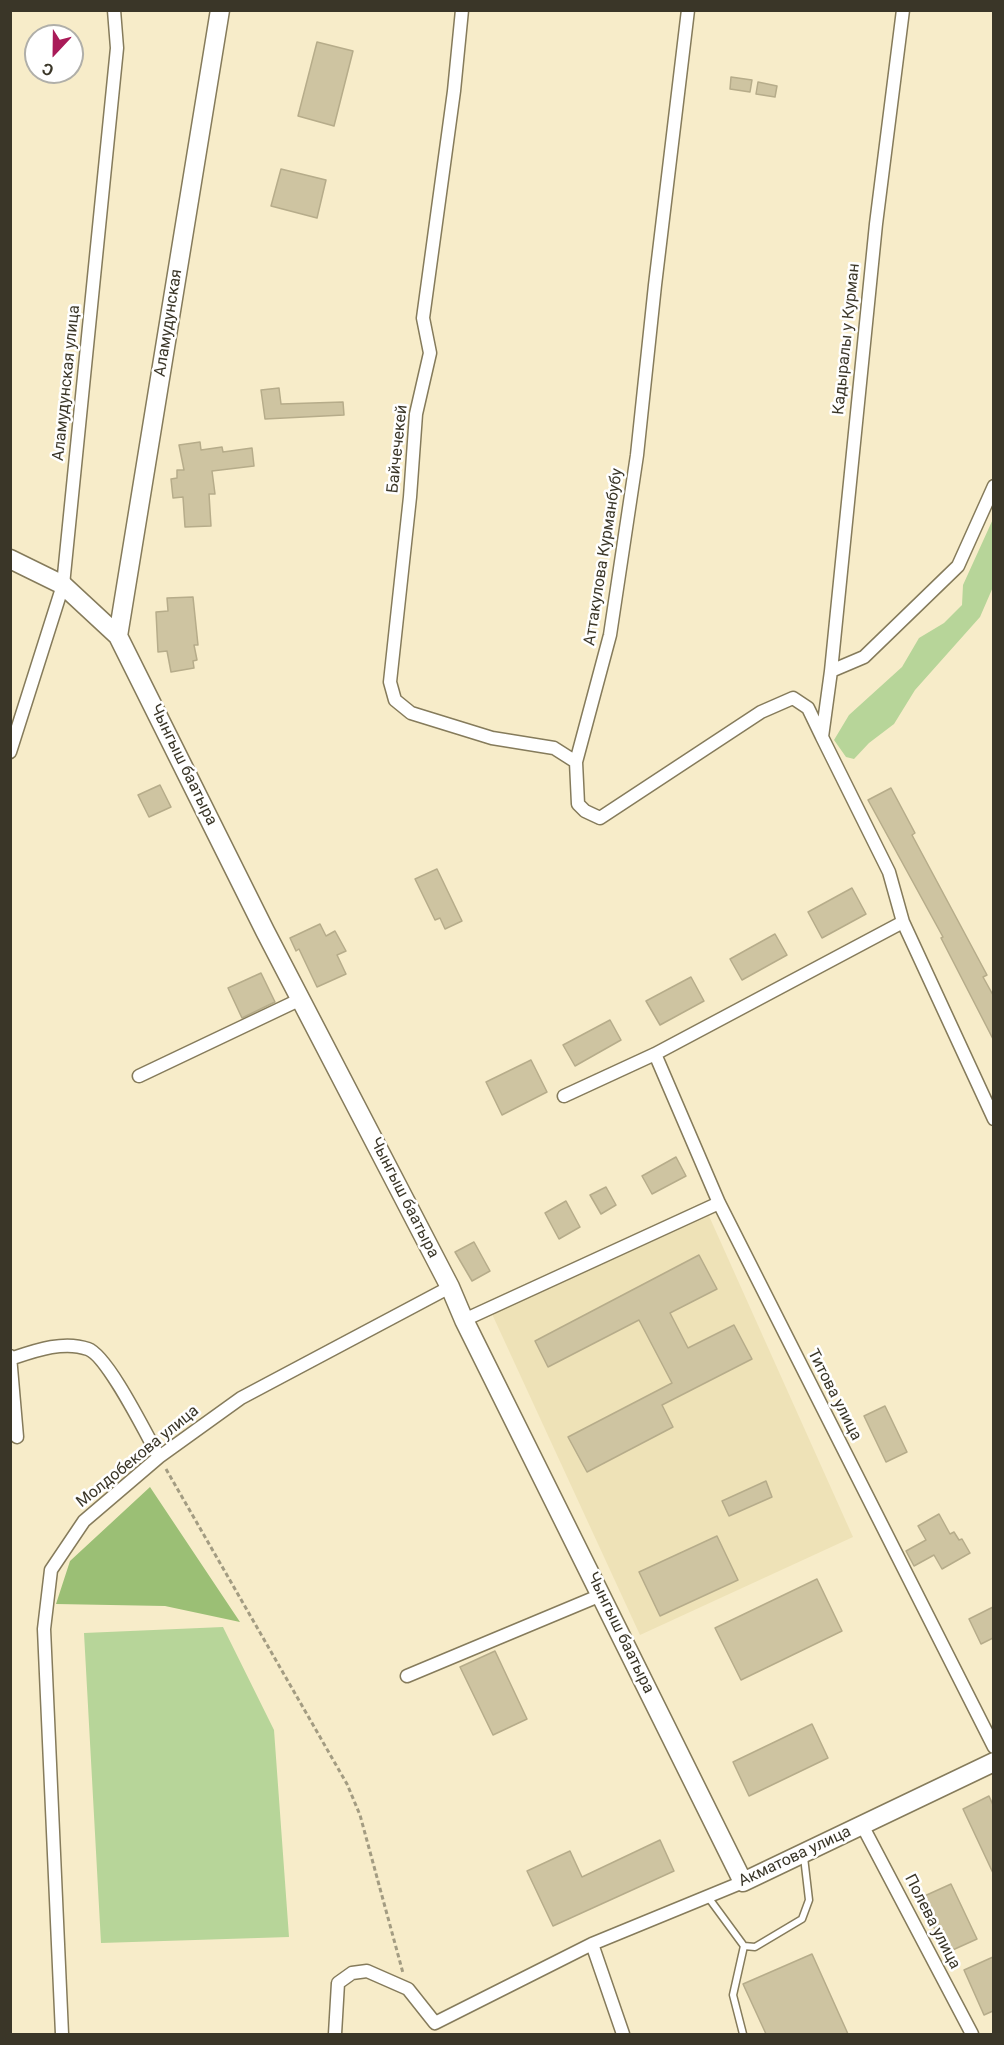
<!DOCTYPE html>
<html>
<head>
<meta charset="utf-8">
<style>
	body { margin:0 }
	#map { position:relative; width:1004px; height:2045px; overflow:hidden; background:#f7ecc9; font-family:Roboto,sans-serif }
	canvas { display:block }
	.frame { position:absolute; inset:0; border:12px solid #3a3628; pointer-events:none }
	.north { position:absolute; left:24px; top:24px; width:60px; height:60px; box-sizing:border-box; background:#fff; border:2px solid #b0afa9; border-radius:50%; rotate:202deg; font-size:16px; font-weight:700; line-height:24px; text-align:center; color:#3a3628 }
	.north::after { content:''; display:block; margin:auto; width:21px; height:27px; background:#a91a58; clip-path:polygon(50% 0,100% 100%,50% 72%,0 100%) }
</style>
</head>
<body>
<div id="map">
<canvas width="1004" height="2045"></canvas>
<div class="frame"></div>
<div class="north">С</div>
</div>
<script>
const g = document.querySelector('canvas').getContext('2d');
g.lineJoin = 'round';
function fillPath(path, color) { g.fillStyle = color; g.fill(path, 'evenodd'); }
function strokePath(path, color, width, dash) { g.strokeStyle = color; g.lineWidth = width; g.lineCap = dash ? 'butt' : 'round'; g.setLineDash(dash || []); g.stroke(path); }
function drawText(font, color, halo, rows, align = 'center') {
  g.font = font + ' Roboto,sans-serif'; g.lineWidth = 5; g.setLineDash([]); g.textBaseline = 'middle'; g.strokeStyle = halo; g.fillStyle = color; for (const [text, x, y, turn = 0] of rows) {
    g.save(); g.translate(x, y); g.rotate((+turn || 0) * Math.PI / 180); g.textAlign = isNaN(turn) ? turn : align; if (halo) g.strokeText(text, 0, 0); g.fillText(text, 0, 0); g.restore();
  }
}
fillPath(new Path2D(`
	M 709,1216 L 853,1537 L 640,1635 L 492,1314 Z`), '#eee2b7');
fillPath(new Path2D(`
	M 993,519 L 993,587 L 980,617 L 915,690 L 894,724 L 869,743 L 854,759 L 846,757 L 834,740 L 849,715 L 902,667 L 919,638 L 944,623 L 962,605 L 963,585 Z
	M 223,1627 L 274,1730 L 289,1937 L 101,1943 L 84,1633 Z`), '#b7d599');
fillPath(new Path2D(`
	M 150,1487 L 240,1622 L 165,1606 L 56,1604 L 70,1561 Z`), '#9bbf75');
const building = new Path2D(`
	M 317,42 L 353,51 L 334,126 L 298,116 Z
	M 731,77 L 752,80 L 750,92 L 730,89 Z
	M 758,82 L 777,86 L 775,97 L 756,94 Z
	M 281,169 L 326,180 L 317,218 L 271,206 Z
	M 279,388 L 281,404 L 343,402 L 344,415 L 265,419 L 261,390 Z
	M 200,442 L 201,450 L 222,447 L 223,452 L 252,448 L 254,466 L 212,471 L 215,494 L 209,494 L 211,526 L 185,527 L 183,497 L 173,498 L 171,479 L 177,478 L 177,470 L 184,470 L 179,445 Z
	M 193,597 L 198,645 L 194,645 L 197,660 L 193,661 L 194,668 L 171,672 L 167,651 L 158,652 L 156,612 L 168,611 L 167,598 Z
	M 160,785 L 171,807 L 149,817 L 138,795 Z
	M 891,788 L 915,833 L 912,835 L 987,975 L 983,977 L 993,995 L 993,1039 L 941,938 L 943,937 L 868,800 Z
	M 437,869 L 462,921 L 445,929 L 440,918 L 435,920 L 415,879 Z
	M 852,888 L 866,914 L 822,938 L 808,912 Z
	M 320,924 L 326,936 L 335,931 L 346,951 L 337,955 L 346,974 L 317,987 L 299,949 L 296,951 L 290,938 Z
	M 775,934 L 787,955 L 742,980 L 730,959 Z
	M 261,973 L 275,1002 L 242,1018 L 228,988 Z
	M 691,977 L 704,1001 L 660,1025 L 646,1001 Z
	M 610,1020 L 621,1040 L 575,1066 L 563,1045 Z
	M 531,1060 L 547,1092 L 502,1115 L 486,1082 Z
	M 676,1157 L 686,1176 L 652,1194 L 642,1176 Z
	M 606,1187 L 616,1205 L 601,1214 L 590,1195 Z
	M 566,1201 L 580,1227 L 559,1239 L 545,1213 Z
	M 474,1242 L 490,1271 L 472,1281 L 455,1252 Z
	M 699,1255 L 717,1289 L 670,1313 L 688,1348 L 734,1325 L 752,1359 L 662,1405 L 673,1427 L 587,1472 L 568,1437 L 672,1383 L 639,1320 L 548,1367 L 535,1341 Z
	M 885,1406 L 907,1452 L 886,1462 L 864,1416 Z
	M 766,1481 L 772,1497 L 729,1516 L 722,1501 Z
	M 939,1514 L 950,1534 L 954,1532 L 959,1540 L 962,1539 L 970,1553 L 942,1569 L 934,1555 L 914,1566 L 906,1551 L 926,1540 L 918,1526 Z
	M 717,1536 L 738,1580 L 660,1616 L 639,1572 Z
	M 817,1579 L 842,1631 L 741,1680 L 715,1628 Z
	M 993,1607 L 993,1638 L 981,1644 L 969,1619 Z
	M 495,1651 L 527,1719 L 493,1735 L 460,1667 Z
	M 812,1724 L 828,1758 L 749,1796 L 733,1762 Z
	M 989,1796 L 993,1805 L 993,1873 L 963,1809 Z
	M 660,1840 L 674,1871 L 553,1926 L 527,1871 L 570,1851 L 582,1877 Z
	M 951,1884 L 977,1939 L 946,1953 L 920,1898 Z
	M 812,1954 L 848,2034 L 766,2034 L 743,1984 Z
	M 993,1957 L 993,2011 L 984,2015 L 964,1970 Z`);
fillPath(building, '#cec4a1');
strokePath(building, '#b6ac8a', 1.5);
const lane = new Path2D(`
	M 708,1897 L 744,1946 L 755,1947 L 802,1919 L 809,1900 L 804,1857
	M 743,2034 L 733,1995 L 744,1946`);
const street = new Path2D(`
	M 462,10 L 454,91 L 423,318 L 430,353 L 416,414 L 410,497 L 390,682 L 395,700 L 411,713 L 492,738 L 554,748 L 576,762
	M 688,10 L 655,285 L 637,455 L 610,635 L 576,762 L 578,804 L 585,811 L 600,818 L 761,712 L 793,698 L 808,708 L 822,737
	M 994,486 L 958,566 L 864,657 L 831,671 L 822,737 L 889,872 L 903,922 L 994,1119
	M 831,671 L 876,224 L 903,10
	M 10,752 L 63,585 L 117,48 L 114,10
	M 655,1054 L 719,1203 L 994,1747
	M 139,1076 L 301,999
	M 564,1096 L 655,1054 L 903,922
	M 464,1320 L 719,1203
	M 10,1356 L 17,1437
	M 10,1359 C 34,1351 63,1340 88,1349 C 108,1356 147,1436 159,1457
	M 407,1676 L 601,1595
	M 862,1825 L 972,2034
	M 592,1944 L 623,2034
	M 62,2034 L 44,1629 L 51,1570 L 84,1521 L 159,1457 L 241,1398 L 450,1287
	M 335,2034 L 338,1983 L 352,1973 L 367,1971 L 408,1989 L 435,2023 L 592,1944 L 743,1882`);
const secondary = new Path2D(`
	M 10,559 L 63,585 L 118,636 L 265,931 L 450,1287 L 464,1320 L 743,1882 L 994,1762
	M 118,636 L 220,10`);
strokePath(lane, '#857b5b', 9);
strokePath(street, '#857b5b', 15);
strokePath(secondary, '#857b5b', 21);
strokePath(new Path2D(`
	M 166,1469 L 347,1784 L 360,1815 L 403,1973`), '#a39c82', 3, [4.5, 3]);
strokePath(lane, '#fff', 6);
strokePath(street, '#fff', 12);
strokePath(secondary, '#fff', 18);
drawText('16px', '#3a3628', '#fff', [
	["Аламудунская",169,323,-81],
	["Кадыралы у Курман",847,339,-84],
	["Аламудунская улица",67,383,-84],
	["Байчечекей",398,449,-84],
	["Аттакулова Курманбубу",604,557,-81],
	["Чынгыш баатыра",183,765,64],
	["Чынгыш баатыра",404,1198,63],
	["Титова улица",834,1395,63],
	["Молдобекова улица",138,1457,-39],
	["Чынгыш баатыра",620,1633,64],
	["Акматова улица",795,1857,-25],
	["Полева улица",932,1922,63]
]);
</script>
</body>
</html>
